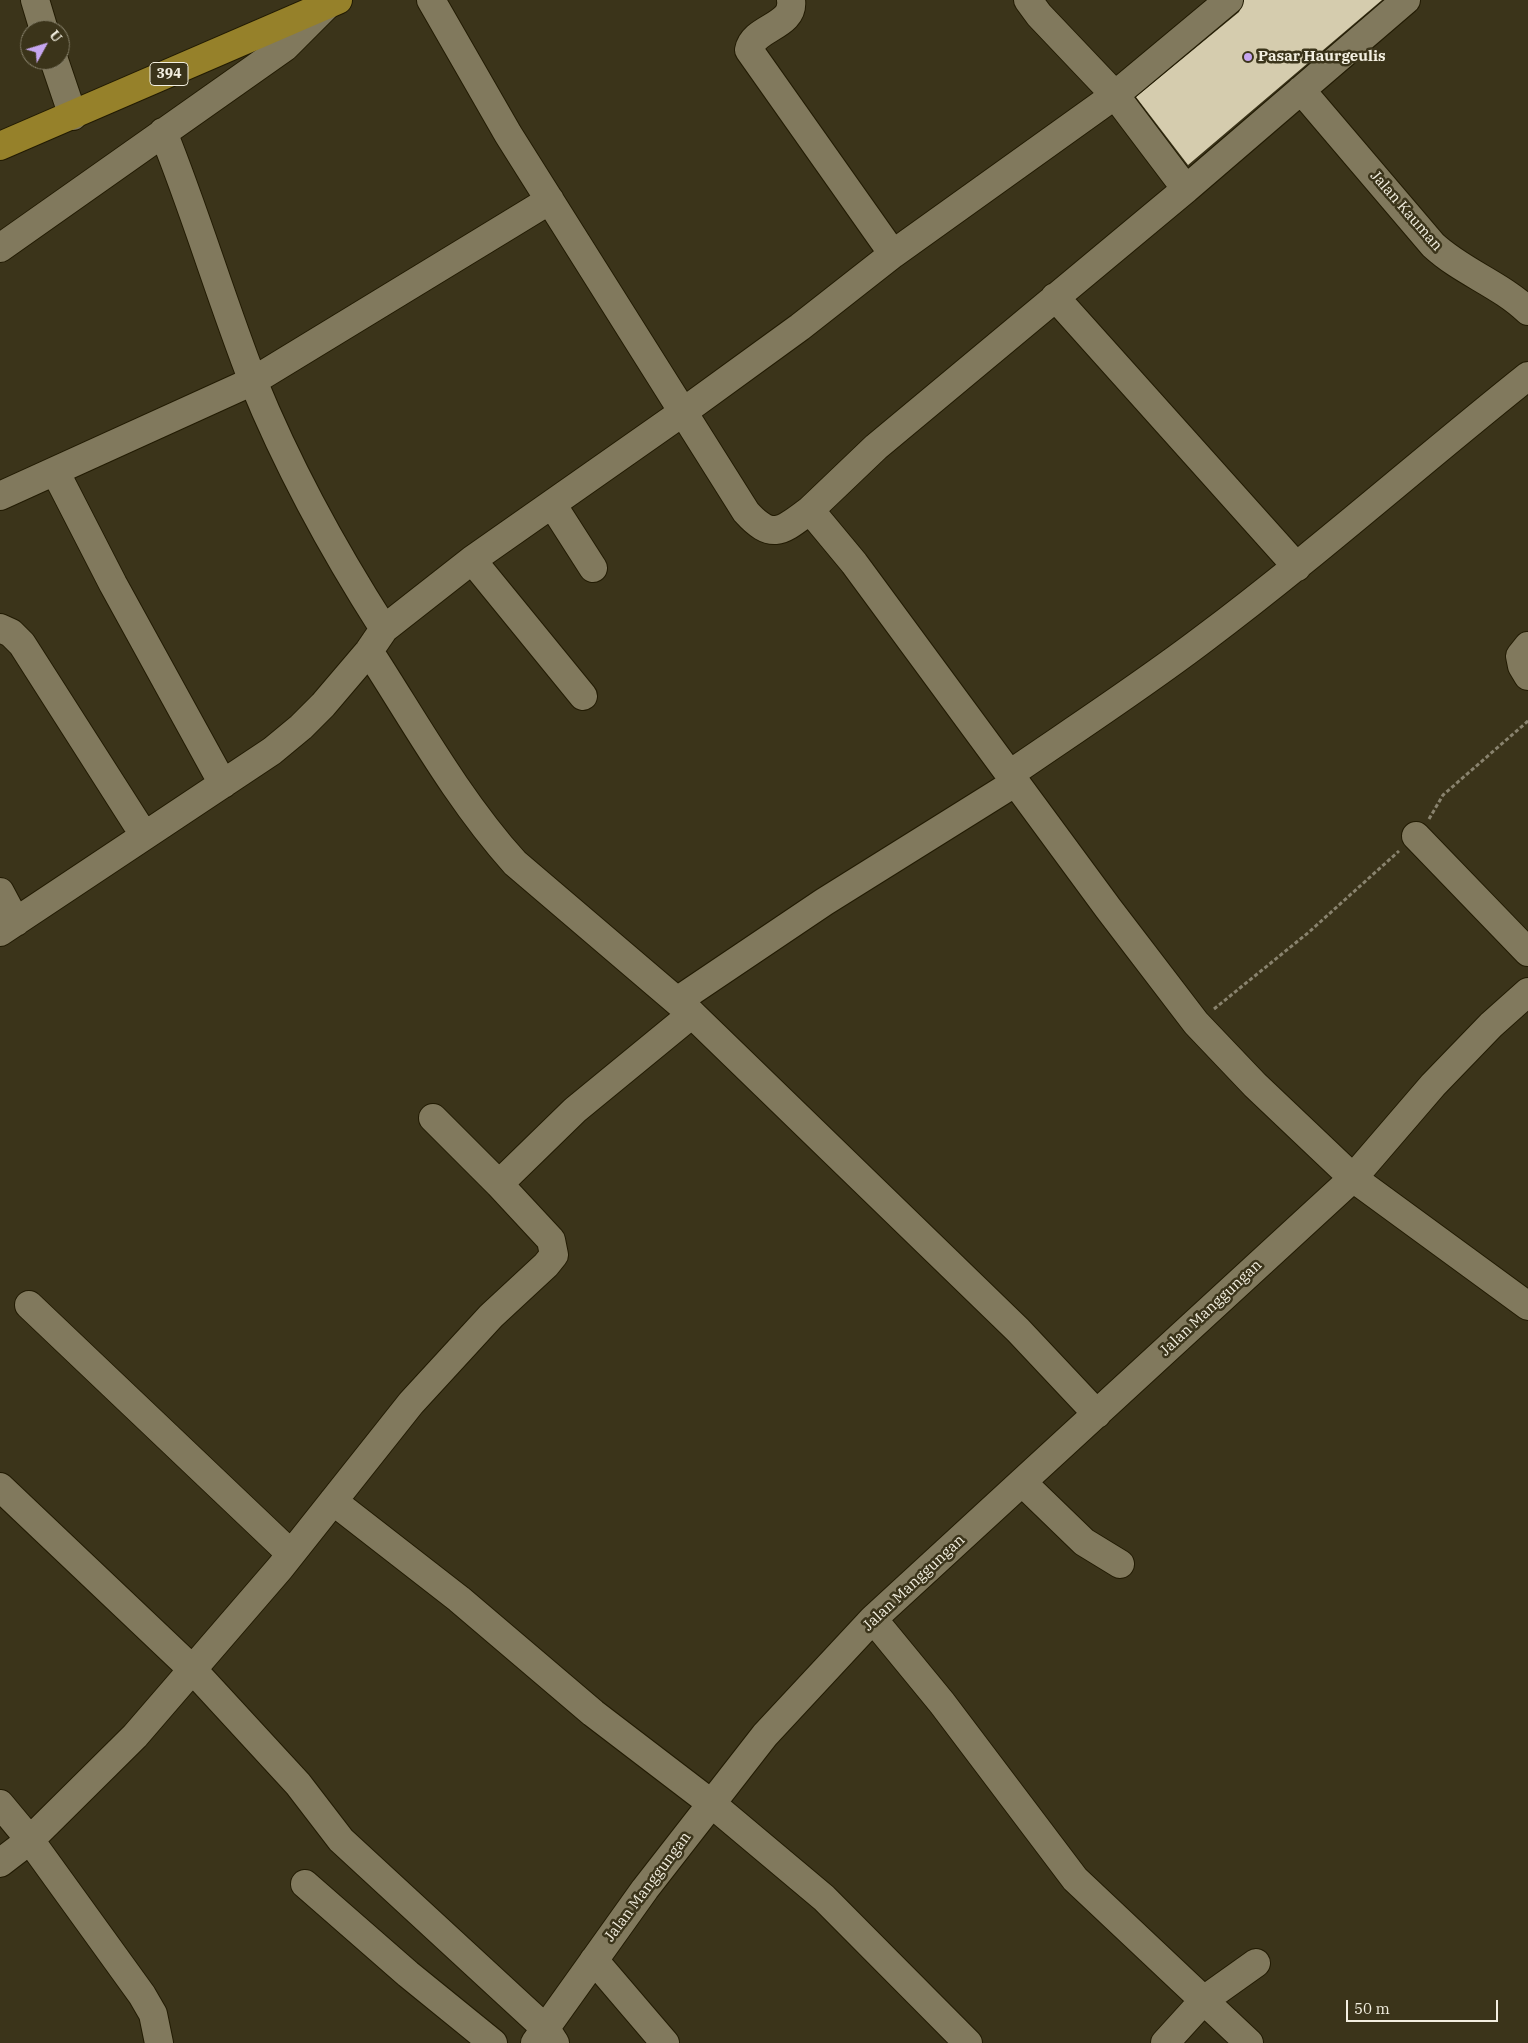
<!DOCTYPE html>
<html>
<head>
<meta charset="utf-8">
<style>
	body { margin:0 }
	#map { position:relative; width:1528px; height:2043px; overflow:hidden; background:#3b341a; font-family:"IBM Plex Serif",serif }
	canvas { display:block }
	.north { position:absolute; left:20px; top:20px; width:50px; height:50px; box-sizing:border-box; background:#3b341a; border:1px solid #857f69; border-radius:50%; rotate:51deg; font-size:14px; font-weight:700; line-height:20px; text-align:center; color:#f3efe0 }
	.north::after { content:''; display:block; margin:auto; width:18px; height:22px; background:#c6a6f0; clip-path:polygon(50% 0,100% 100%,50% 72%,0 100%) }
	.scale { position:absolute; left:1346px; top:2000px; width:152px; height:22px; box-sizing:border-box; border:2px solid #f3efe0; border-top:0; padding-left:6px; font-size:15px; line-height:18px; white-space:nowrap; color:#f3efe0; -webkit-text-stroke:4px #3b341a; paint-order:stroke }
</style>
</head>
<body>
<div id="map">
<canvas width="1528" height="2043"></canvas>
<div class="north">U</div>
<div class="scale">50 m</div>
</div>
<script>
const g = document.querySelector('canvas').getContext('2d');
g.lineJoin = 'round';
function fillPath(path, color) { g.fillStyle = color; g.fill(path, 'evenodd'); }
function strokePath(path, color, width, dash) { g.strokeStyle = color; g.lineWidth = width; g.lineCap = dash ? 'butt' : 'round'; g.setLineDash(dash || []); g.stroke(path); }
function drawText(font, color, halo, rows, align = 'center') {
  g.font = font + ' "IBM Plex Serif",serif'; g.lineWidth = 5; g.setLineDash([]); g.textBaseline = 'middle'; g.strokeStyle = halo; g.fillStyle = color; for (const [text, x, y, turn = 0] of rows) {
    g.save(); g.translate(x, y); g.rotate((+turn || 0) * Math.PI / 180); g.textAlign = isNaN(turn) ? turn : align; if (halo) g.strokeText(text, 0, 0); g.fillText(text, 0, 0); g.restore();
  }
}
fillPath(new Path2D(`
	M 1244,0 L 1382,0 L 1188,165 L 1136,97 L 1239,12 Z`), '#d5ccae');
const minor = new Path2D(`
	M 35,0 L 44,30
	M 431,0 L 508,134 L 746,512 C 773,542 783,530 810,510 L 854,563 L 1108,908 L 1196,1023 L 1255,1085 L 1353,1178 L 1528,1306
	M 791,0 C 795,27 753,27 749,50 L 893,254
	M 1229,0 L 1115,95 L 1186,189 L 1406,0
	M 54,60 L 73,116
	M 1301,90 L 1433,245 C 1462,272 1500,284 1528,311
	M 163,132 C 196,214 221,299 253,381 C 288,467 334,551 384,629
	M 0,248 L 285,47 L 326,6
	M 1055,297 L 1297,567
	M 55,471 L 113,584 L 223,784
	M 0,496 L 253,381 L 550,200
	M 552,504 L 593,568
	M 810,510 L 876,447 L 1186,189
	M 472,560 L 583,696
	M 0,628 L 11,633 L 22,644 L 144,835
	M 1528,646 L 1520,656 L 1522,666 L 1528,676
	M 369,651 C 415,722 458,800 515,863 L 692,1014 L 1018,1330 L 1097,1414
	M 1010,774 C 1074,730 1140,687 1202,640 C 1314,556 1419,463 1528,376
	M 1416,836 L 1528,952
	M 0,892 L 16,922
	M 0,932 L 272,751 L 301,727 L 323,705 L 369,651 L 384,629 L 472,560 L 683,412 L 800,327 L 893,254 L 1115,95 L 1039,15 L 1028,0
	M 677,1001 L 824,902 L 1016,782
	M 433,1118 L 499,1184
	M 29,1305 L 291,1554
	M 1023,1483 L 1084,1542 L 1120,1564
	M 0,1487 L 193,1670 L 298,1784 L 341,1840 L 546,2029 L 555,2043
	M 333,1501 L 459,1599 L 593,1713 L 712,1804 L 824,1898 L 968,2043
	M 873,1619 L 942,1703 L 1075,1879 L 1249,2043
	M 0,1804 L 30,1840 L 142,1995 L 153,2014 L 159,2043
	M 0,1863 L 30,1840 L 135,1736 L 280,1568 L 411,1403 L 491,1316 L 546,1265 L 554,1255 L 551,1240 L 499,1184 L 575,1110 L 692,1014
	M 305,1884 L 408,1974 L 493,2043
	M 594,1960 L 665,2043
	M 535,2043 L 645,1889 L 765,1735 L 873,1619 L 1353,1178 L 1433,1085 L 1491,1025 L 1528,992
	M 1165,2043 L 1204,2000 L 1256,1963`);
const major = new Path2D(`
	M 0,146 L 338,0`);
strokePath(minor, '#221b03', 30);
strokePath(major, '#221b03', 30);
strokePath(new Path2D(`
	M 1429,819 L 1443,795 L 1528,721
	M 1214,1009 L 1309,932 L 1399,851`), '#89836e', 3, [4, 2.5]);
strokePath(minor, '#81795d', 28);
strokePath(major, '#96812a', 28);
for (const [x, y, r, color] of [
	[1248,57,5,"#c6a6f0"]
]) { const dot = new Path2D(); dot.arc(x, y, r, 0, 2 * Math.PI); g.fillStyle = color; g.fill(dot); strokePath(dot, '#3b341a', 2); }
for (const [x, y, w] of [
	[169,74,38]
]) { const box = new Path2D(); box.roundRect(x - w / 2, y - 11.5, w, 23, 4); g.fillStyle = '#3b341a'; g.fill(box); strokePath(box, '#f3efe0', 1); }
drawText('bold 14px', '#f3efe0', null, [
	["394",169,74]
]);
drawText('bold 15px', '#f3efe0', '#3b341a', [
	["Pasar Haurgeulis",1258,57]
], 'left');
drawText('15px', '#f3efe0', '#3b341a', [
	["Jalan Kauman",1406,211,49],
	["Jalan Manggungan",1211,1308,-43],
	["Jalan Manggungan",914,1583,-43],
	["Jalan Manggungan",648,1887,-53]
]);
</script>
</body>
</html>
